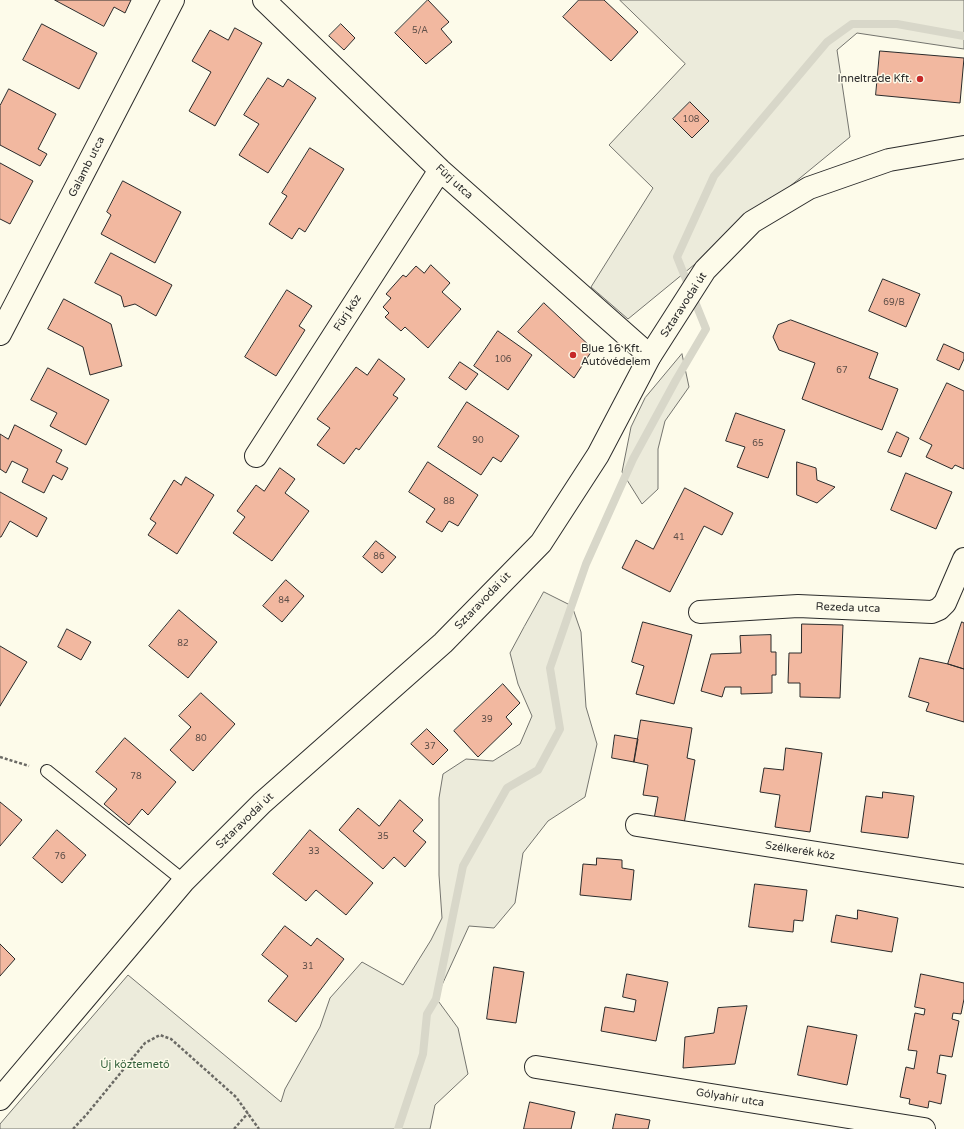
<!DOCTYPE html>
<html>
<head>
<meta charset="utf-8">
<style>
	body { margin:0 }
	canvas { display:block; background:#fdfbea }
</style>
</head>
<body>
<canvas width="964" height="1129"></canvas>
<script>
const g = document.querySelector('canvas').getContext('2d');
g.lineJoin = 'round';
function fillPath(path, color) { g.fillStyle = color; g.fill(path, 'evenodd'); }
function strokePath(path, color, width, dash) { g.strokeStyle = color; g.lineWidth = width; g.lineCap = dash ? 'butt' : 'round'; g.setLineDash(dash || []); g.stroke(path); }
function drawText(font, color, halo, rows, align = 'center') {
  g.font = font + ' "Varela Round",sans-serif'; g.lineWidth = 3; g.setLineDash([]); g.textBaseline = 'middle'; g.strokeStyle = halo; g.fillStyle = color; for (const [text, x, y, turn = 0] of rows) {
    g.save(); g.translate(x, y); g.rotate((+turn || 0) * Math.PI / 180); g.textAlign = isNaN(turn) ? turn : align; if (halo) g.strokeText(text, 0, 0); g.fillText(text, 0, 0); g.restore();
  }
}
const green = new Path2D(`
	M 620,0 L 964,0 L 964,49 L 857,33 L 837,50 L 850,137 L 628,319 L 591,287 L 653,188 L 609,145 L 685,64 Z
	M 682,354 L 689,387 L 665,421 L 658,449 L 658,489 L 642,504 L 622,472 L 631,427 L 645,398 Z
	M 544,592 L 572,606 L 581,632 L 586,707 L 597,744 L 585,797 L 548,821 L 523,853 L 515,903 L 494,928 L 469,926 L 436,998 L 458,1028 L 468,1074 L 435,1105 L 430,1129 L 0,1129 L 0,1124 L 128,975 L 281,1102 L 285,1089 L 320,1027 L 330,998 L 362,962 L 403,985 L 431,940 L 442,918 L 439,875 L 439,798 L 443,774 L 466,759 L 493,761 L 520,744 L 532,716 L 518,684 L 510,653 L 524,627 Z`);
fillPath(green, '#ecebdb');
strokePath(green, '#74746e', 1);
strokePath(new Path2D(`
	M 398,1129 L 423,1054 L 427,1014 L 436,999 L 463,866 L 507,788 L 538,770 L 560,729 L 550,668 L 586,564 L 633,459 L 676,380 L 706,329 L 677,257 L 714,176 L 827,42 L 852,24 L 897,24 L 964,36`), '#d8d7c9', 8);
const building = new Path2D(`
	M 55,0 L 131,0 L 125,13 L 114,7 L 104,26 Z
	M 428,0 L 449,22 L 441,29 L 452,42 L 426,64 L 395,33 Z
	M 579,0 L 604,0 L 638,32 L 611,61 L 563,17 Z
	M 42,24 L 97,53 L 79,89 L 23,60 Z
	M 341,24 L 355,38 L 344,50 L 329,36 Z
	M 235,28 L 262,43 L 215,126 L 189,111 L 211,72 L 192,61 L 210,30 L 228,40 Z
	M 880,51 L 964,58 L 960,103 L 876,95 Z
	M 268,78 L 283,87 L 288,79 L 316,98 L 268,173 L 239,155 L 259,124 L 244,115 Z
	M 9,89 L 56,114 L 38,149 L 47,154 L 40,166 L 0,145 L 0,106 Z
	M 690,102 L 709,121 L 692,138 L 673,119 Z
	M 310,148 L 344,169 L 305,232 L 299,228 L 292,239 L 269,224 L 287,196 L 282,193 Z
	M 0,163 L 33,181 L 10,224 L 0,219 Z
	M 123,181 L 181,212 L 155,263 L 101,234 L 111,215 L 107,212 Z
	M 111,253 L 172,285 L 156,316 L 135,304 L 124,307 L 121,296 L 95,283 Z
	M 431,265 L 450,283 L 442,292 L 461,309 L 428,348 L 405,327 L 401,331 L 385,317 L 389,313 L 383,307 L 391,298 L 386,294 L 403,275 L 406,277 L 416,266 L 424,273 Z
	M 883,279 L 920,294 L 906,327 L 869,311 Z
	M 287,290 L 312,306 L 299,326 L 305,330 L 276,376 L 245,357 Z
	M 64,299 L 111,324 L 122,366 L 90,375 L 83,347 L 48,329 Z
	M 544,303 L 593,349 L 574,378 L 518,332 Z
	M 791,320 L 878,353 L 869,378 L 898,389 L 882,430 L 802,399 L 815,363 L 779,350 L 773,337 L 778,325 Z
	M 498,331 L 532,355 L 508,390 L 474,366 Z
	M 944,344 L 964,353 L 964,359 L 959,370 L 937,360 Z
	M 379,359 L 405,379 L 393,395 L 398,398 L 359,450 L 356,448 L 344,464 L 317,445 L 330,428 L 317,419 L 356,367 L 367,375 Z
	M 460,362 L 478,374 L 466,390 L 449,378 Z
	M 48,368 L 109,400 L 86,445 L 50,426 L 57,413 L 31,400 Z
	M 947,383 L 964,391 L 964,469 L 955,465 L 952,469 L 926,457 L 932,445 L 920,439 Z
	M 467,402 L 519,436 L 501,462 L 493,457 L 481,475 L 438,447 Z
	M 736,413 L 785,430 L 768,478 L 737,467 L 745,447 L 726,441 Z
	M 15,425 L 62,450 L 56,462 L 68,468 L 62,480 L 53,475 L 44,493 L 22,482 L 28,469 L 12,461 L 6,473 L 0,469 L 0,434 L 8,439 Z
	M 897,432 L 909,438 L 901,457 L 888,452 Z
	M 428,462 L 478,495 L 458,526 L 449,521 L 442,532 L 426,522 L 435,509 L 409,492 Z
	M 797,462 L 816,468 L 817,480 L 835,487 L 817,503 L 797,495 Z
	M 280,468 L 295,479 L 285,493 L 309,511 L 272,561 L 233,533 L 245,517 L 237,511 L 256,485 L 264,491 Z
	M 906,473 L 952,492 L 936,529 L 891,510 Z
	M 186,477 L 214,495 L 177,554 L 148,535 L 156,523 L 150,519 L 174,480 L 181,485 Z
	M 685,488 L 733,513 L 722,535 L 704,526 L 670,592 L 622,568 L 636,540 L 653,549 Z
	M 0,492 L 47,518 L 37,537 L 10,521 L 1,537 L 0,537 Z
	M 376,541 L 396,557 L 382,573 L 363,557 Z
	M 286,580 L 304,596 L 282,622 L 263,606 Z
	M 179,610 L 217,642 L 188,678 L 149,646 Z
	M 643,622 L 692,635 L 674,704 L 636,694 L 644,666 L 632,662 Z
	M 962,622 L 964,623 L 964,669 L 948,664 Z
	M 802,624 L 843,625 L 840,698 L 800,697 L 800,683 L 788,683 L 789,653 L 801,653 Z
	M 67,629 L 91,642 L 81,660 L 58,647 Z
	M 771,635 L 771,652 L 776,652 L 776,675 L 772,675 L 772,693 L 741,694 L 741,687 L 725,687 L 722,697 L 701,691 L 711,654 L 741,653 L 740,636 Z
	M 0,646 L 27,662 L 0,706 Z
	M 920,658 L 948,664 L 964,669 L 964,722 L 926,711 L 929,703 L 909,697 Z
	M 503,684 L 520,703 L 506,717 L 512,724 L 478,757 L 454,731 Z
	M 201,693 L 235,724 L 193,771 L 170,750 L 191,727 L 179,716 Z
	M 641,720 L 692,728 L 687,758 L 695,760 L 684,824 L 654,819 L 658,797 L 643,795 L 648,765 L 634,762 Z
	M 427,729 L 448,750 L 433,765 L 411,744 Z
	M 615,735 L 638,739 L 634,762 L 612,758 Z
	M 125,738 L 176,782 L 148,815 L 142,809 L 129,825 L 104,804 L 117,789 L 96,772 Z
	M 786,748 L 822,753 L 810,832 L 775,827 L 780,795 L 760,792 L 764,768 L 783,770 Z
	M 883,792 L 914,796 L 908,838 L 861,832 L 866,796 L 882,798 Z
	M 400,800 L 423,820 L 413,831 L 426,842 L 405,867 L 394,857 L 383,869 L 339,830 L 358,808 L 379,826 Z
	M 0,802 L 22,820 L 0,846 Z
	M 57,830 L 86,855 L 62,883 L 33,858 Z
	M 310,830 L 373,883 L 346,915 L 316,890 L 306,901 L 273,874 Z
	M 597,858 L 622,860 L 622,868 L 634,870 L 631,900 L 580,895 L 583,864 L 596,865 Z
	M 755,884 L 807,890 L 803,921 L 794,920 L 793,932 L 749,927 Z
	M 858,910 L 898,918 L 892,952 L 831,942 L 836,915 L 857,919 Z
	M 285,926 L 311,946 L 317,938 L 344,959 L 296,1022 L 268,1001 L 288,976 L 262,955 Z
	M 0,944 L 15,959 L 0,976 Z
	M 494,967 L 524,972 L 516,1023 L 487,1019 Z
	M 627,974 L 668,982 L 656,1041 L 601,1031 L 605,1007 L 634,1012 L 636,1000 L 623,997 Z
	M 921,974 L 964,983 L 964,999 L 961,1014 L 953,1013 L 952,1019 L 959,1021 L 952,1057 L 940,1055 L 937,1073 L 946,1075 L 941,1104 L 929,1101 L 928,1108 L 909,1104 L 910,1099 L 900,1097 L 906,1067 L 914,1069 L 917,1051 L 908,1050 L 915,1013 L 924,1015 L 925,1009 L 915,1007 Z
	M 747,1006 L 735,1064 L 683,1068 L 685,1037 L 714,1033 L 718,1008 Z
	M 808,1026 L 857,1035 L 847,1085 L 798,1075 Z
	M 530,1102 L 575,1112 L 571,1129 L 524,1129 Z
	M 616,1114 L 650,1120 L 648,1129 L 613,1129 Z`);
fillPath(building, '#f2b8a0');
strokePath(building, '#2b2b2b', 1);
const lane = new Path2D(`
	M 47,771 L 184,881`);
const street = new Path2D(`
	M 264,0 L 440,170 L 650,356
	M 0,334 L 173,0
	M 256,456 L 440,170
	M 700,612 L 798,606 L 932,612 L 939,609 L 945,603 L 964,559
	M 637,825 L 964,876
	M 536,1067 L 924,1129`);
const secondary = new Path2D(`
	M 0,1099 L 184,881 L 262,803 L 443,643 L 541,543 L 598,455 L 650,356 L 705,270 L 752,222 L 809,188 L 889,160 L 964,147`);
strokePath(lane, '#2b2b2b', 14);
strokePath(street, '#2b2b2b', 24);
strokePath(secondary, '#2b2b2b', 24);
strokePath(new Path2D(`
	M 0,757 L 29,766
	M 73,1129 L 87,1114 L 145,1043 L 160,1035 L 171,1039 L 236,1097 L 259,1129
	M 234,1129 L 248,1113`), '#6a6964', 2.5, [3, 2]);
strokePath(lane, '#fdfbea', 12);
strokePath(street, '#fdfbea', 22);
strokePath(secondary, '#fdfbea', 22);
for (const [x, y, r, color] of [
	[920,79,4,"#c62828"],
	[573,355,4,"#c62828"]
]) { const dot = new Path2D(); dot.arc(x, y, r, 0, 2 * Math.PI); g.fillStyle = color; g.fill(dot); strokePath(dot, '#fdfbea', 1.5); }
drawText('9px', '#5d4e48', null, [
	["5/A",420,31],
	["108",691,120],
	["69/B",894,303],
	["106",503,360],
	["67",842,371],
	["90",478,441],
	["65",758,444],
	["88",449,502],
	["41",679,538],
	["86",379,557],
	["84",284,601],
	["82",183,644],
	["39",487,720],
	["80",201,739],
	["37",430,747],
	["78",136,777],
	["35",383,837],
	["33",314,852],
	["76",60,857],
	["31",308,967]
]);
drawText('11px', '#2b2b2b', '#fdfbea', [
	["Inneltrade Kft.",912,79],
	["Blue 16 Kft.",581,349,"left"],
	["Autóvédelem",581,362,"left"]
], 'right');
drawText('11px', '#2b2b2b', '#fdfbea', [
	["Galamb utca",87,167,-63],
	["Fürj utca",454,182,42],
	["Sztaravodai út",684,305,-57],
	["Fürj köz",348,313,-57],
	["Sztaravodai út",483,601,-46],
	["Rezeda utca",848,608,2],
	["Sztaravodai út",245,821,-44],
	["Szélkerék köz",800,851,9],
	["Gólyahír utca",730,1098,9]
]);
drawText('11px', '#34623c', '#fdfbea', [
	["Új köztemető",135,1065]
]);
</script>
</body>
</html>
